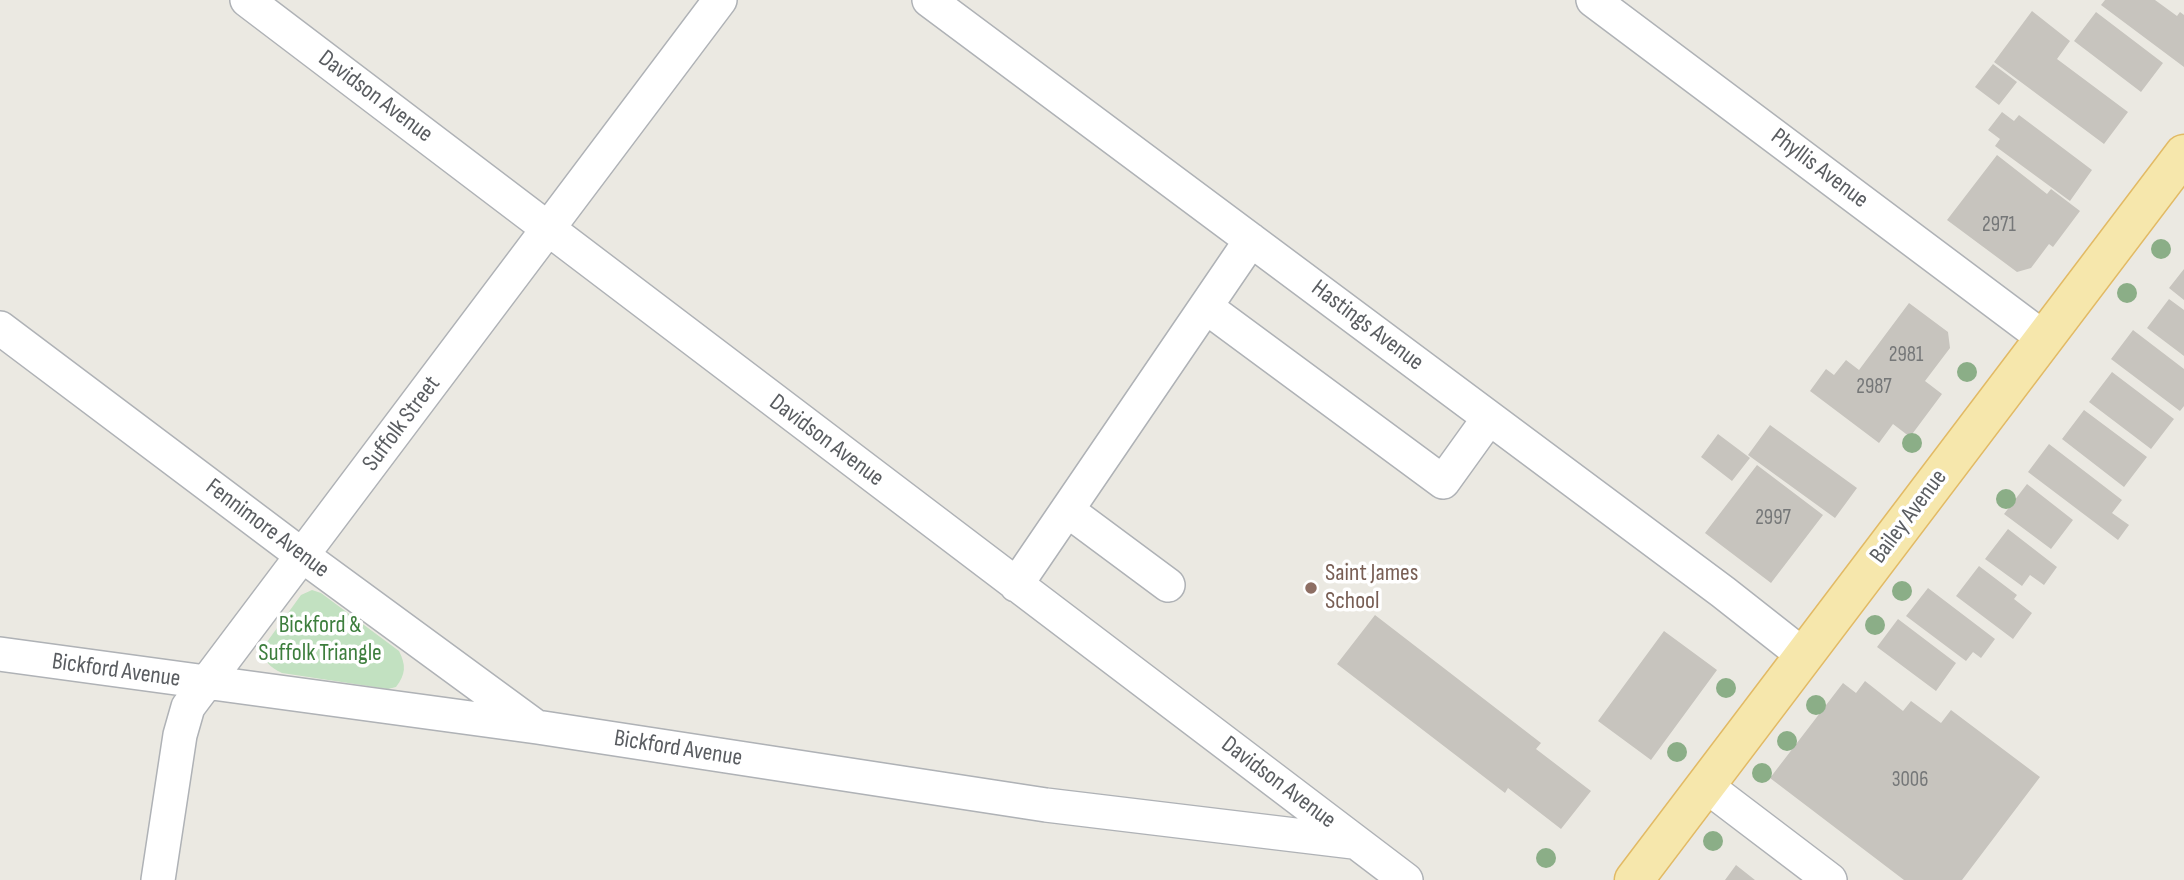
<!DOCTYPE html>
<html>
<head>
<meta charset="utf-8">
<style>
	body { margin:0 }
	canvas { display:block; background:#ebe9e2 }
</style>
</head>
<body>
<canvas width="2184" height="880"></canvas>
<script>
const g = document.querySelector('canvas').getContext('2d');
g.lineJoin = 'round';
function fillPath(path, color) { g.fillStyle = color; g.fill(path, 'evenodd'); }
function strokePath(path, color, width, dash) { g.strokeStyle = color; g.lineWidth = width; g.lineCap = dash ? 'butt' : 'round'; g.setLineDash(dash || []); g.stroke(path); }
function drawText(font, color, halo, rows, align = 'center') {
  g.font = font + ' "Sofia Sans Condensed",sans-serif'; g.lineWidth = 7; g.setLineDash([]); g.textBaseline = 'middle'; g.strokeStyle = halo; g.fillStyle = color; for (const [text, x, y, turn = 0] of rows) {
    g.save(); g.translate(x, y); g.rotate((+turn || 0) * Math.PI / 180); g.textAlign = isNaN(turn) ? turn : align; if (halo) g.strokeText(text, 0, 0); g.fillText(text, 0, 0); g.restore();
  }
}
fillPath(new Path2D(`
	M 312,590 L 321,593 L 399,651 C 406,665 406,674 396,687 L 388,689 L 282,673 C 269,667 263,661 264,646 L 301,595 Z`), '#c2e1c1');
fillPath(new Path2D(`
	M 2105,0 L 2155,0 L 2177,16 L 2180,12 L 2184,15 L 2184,67 L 2101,5 Z
	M 2032,11 L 2070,41 L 2057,59 L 2128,112 L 2104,144 L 1994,62 Z
	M 2096,12 L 2163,63 L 2141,92 L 2074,41 Z
	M 1993,64 L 2017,82 L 1999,105 L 1975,87 Z
	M 2002,112 L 2014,121 L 2019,115 L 2092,170 L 2070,201 L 1995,146 L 2000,139 L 1988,130 Z
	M 1997,155 L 2047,194 L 2051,189 L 2080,211 L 2053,247 L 2049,244 L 2031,268 L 2017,272 L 1947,220 Z
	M 2184,269 L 2184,300 L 2169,288 Z
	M 2169,299 L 2184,310 L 2184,356 L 2147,328 Z
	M 1909,303 L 1948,332 L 1950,348 L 1925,381 L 1942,394 L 1910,437 L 1893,424 L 1879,443 L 1810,391 L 1826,369 L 1834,375 L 1846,360 L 1859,370 Z
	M 2133,330 L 2184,369 L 2184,406 L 2180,411 L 2111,359 Z
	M 2112,372 L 2174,419 L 2151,449 L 2089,402 Z
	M 2084,410 L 2147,457 L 2124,487 L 2062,439 Z
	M 1770,425 L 1857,488 L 1835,518 L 1748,455 Z
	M 1718,434 L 1750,458 L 1732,481 L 1701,457 Z
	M 2049,444 L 2122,500 L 2112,513 L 2129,525 L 2118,540 L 2028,472 Z
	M 1757,465 L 1823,515 L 1771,583 L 1705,533 Z
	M 2027,484 L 2073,520 L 2051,549 L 2004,514 Z
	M 2008,529 L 2057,567 L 2044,585 L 2030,575 L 2022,586 L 1985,559 Z
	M 1979,566 L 2017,595 L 2014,599 L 2032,613 L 2013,639 L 1956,596 Z
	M 1928,588 L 1995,639 L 1981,658 L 1973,652 L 1966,661 L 1906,616 Z
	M 1375,615 L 1541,743 L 1536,749 L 1591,791 L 1561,829 L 1508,788 L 1505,793 L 1337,664 Z
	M 1898,619 L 1956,663 L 1936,691 L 1877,647 Z
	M 1664,631 L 1717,670 L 1651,760 L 1598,721 Z
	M 1865,681 L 1903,711 L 1911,701 L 1941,723 L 1951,710 L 2040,777 L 1962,880 L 1904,880 L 1770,778 L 1843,683 L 1856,693 Z
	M 1736,865 L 1755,880 L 1725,880 Z`), '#c7c4be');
const minor = new Path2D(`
	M 247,0 L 1406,880
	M 929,0 L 1723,592 L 1803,655
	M 1593,0 L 2045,339
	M 1206,307 L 1443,482 L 1489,418
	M 0,328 L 303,556 L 535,726
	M 1067,510 L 1168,585
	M 1016,585 L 1251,240
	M 0,654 L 537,727 L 1046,805 L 1353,842
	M 1705,785 L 1830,880
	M 158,880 L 180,735 L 188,707 L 720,0`);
const major = new Path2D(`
	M 1634,880 L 2184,154`);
strokePath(minor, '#afb2b6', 36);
strokePath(major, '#e2ba65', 41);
strokePath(minor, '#fff', 33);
strokePath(major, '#f6e7ac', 38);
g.fillStyle = '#8bae87';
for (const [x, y] of [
	[2161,249],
	[2127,293],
	[1967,372],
	[1912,443],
	[2006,499],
	[1902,591],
	[1875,625],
	[1726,688],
	[1816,705],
	[1787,741],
	[1677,752],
	[1762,773],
	[1713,841],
	[1546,858]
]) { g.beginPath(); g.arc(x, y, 10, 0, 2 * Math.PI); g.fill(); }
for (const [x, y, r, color] of [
	[1311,588,7,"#8d6e63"]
]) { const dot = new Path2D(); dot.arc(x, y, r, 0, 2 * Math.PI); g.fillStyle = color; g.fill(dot); strokePath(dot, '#fff', 2.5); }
drawText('21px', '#757778', null, [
	["2971",1999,226],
	["2981",1906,356],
	["2987",1874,388],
	["2997",1773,519],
	["3006",1910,781]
]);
drawText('24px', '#5a5d61', '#fff', [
	["Davidson Avenue",375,97,37],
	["Phyllis Avenue",1819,169,37],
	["Hastings Avenue",1367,326,37],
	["Suffolk Street",402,424,-53],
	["Davidson Avenue",826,441,37],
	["Bailey Avenue",1909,517,-53],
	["Fennimore Avenue",267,529,37],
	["Bickford Avenue",116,671,8],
	["Bickford Avenue",678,749,9],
	["Davidson Avenue",1278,783,37]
]);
drawText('24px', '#785e54', '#fff', [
	["Saint James",1325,574],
	["School",1325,602]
], 'left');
drawText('24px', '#3d7e3d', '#fff', [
	["Bickford &",320,626],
	["Suffolk Triangle",320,654]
]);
</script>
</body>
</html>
